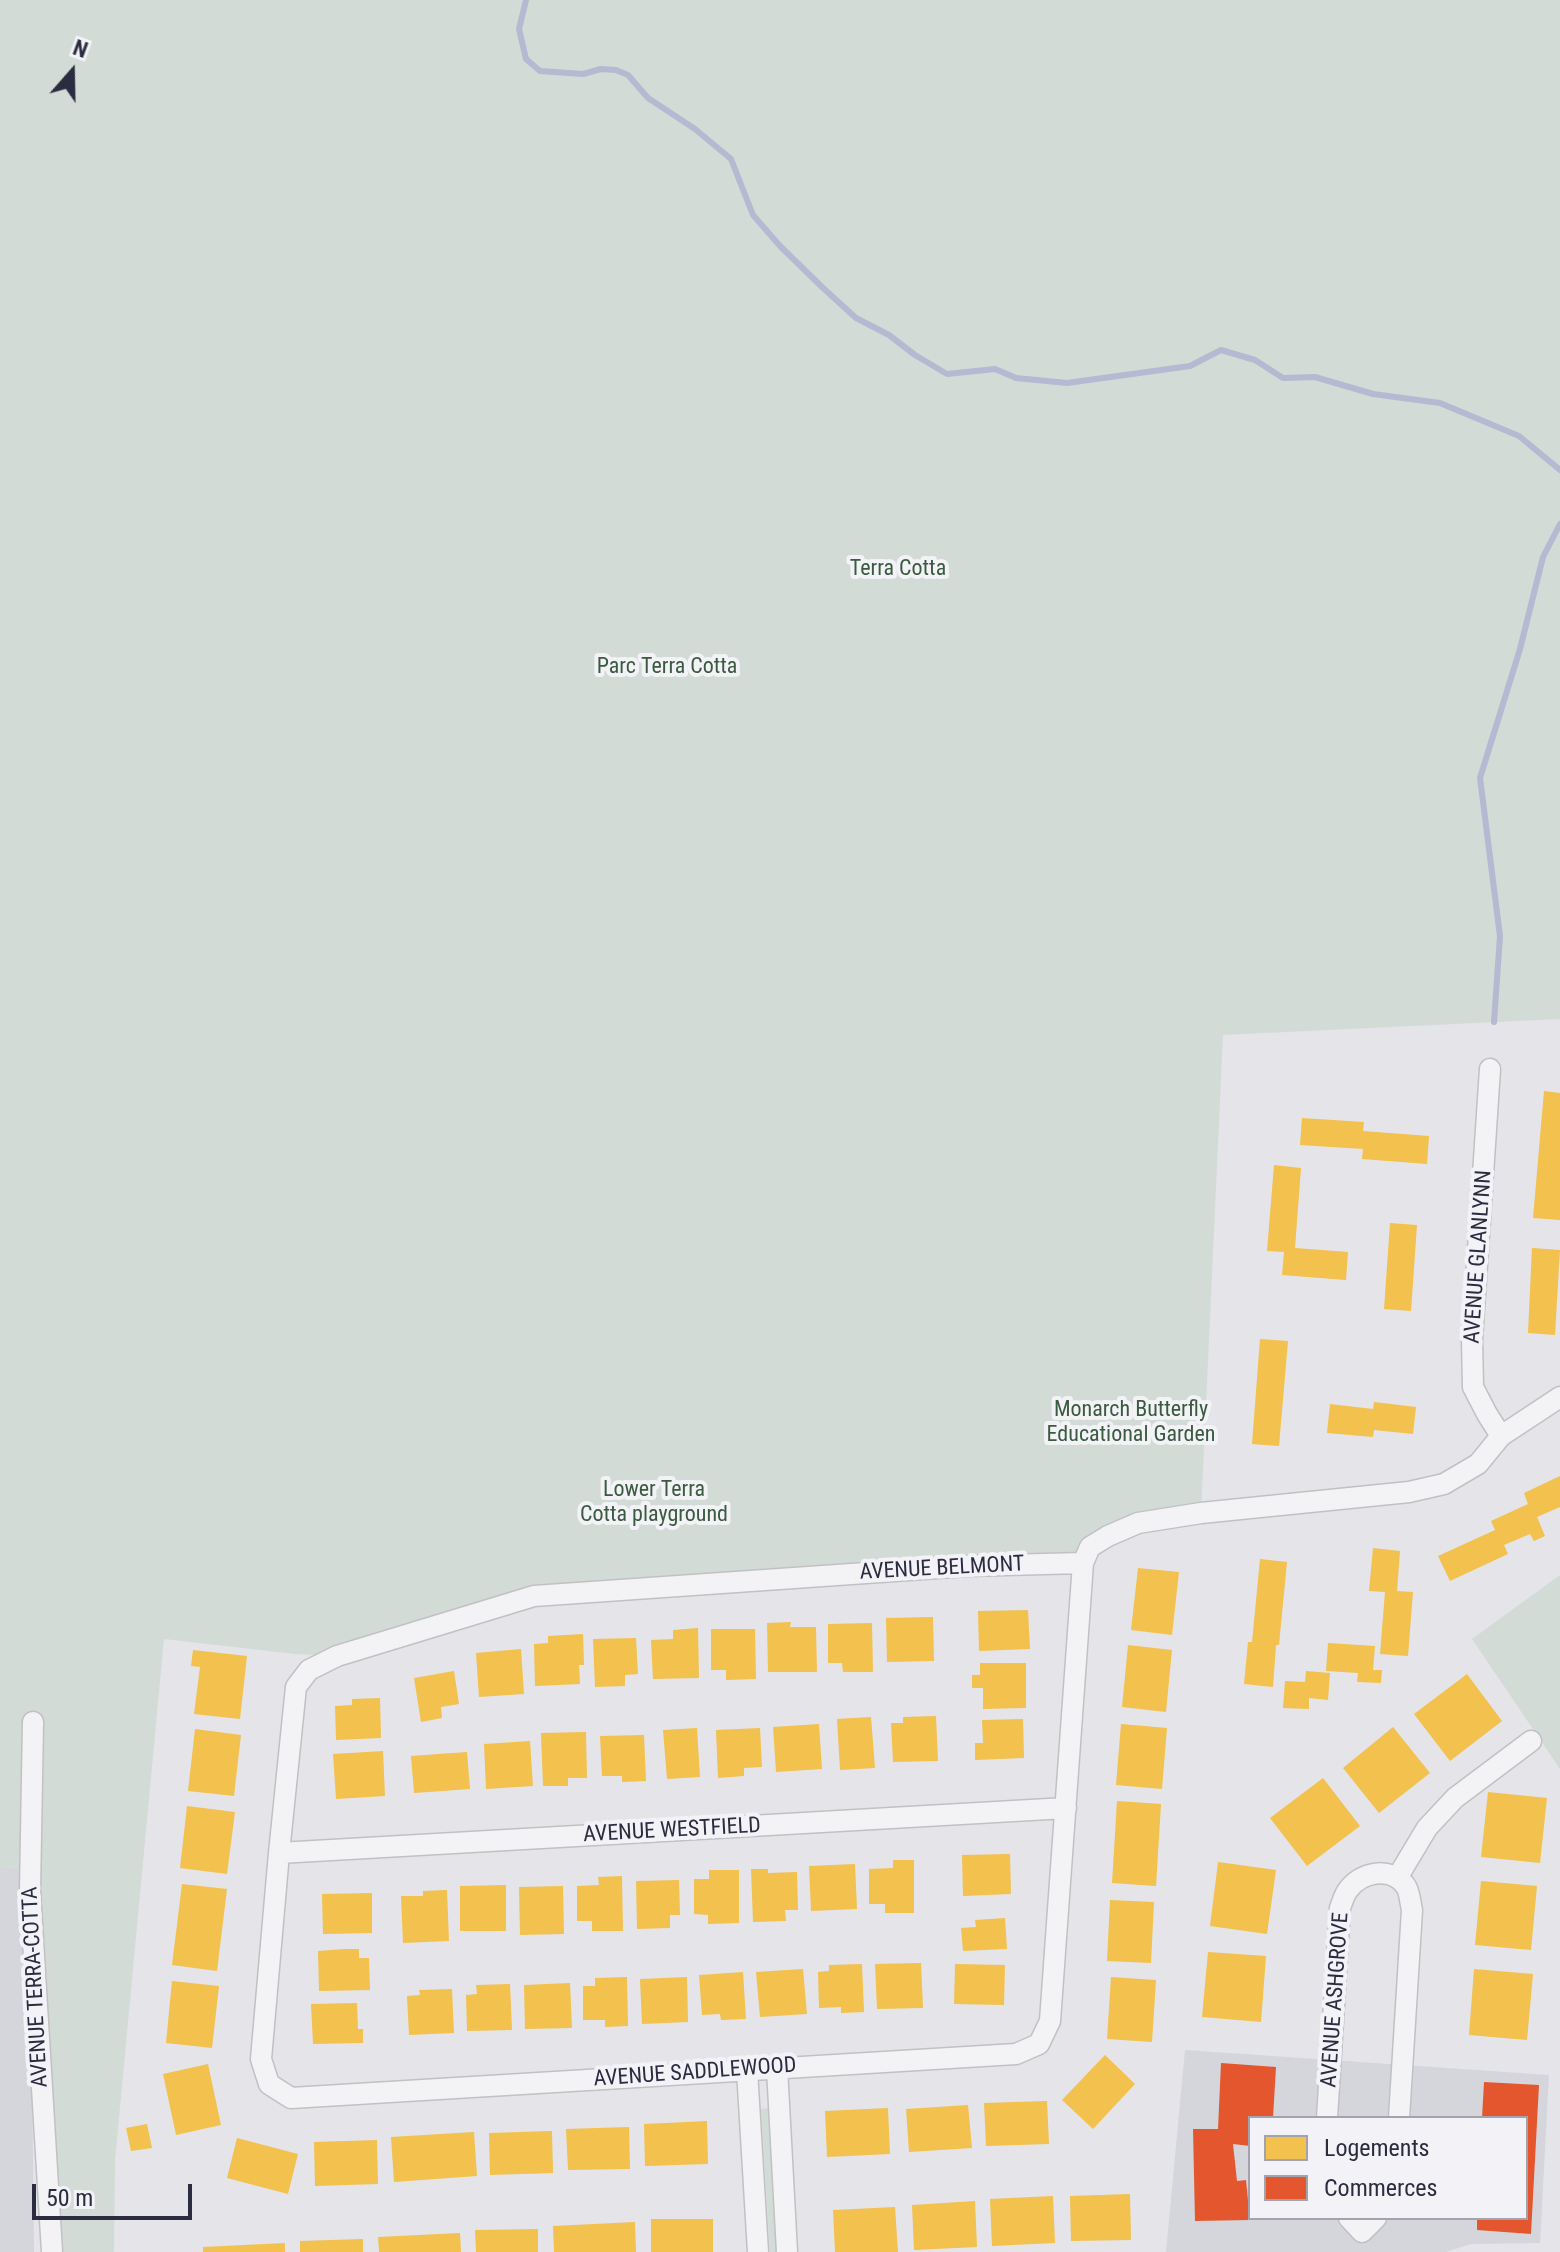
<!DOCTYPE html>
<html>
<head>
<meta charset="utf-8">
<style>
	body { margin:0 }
	#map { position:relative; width:1560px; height:2252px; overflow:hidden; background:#e4e4e9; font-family:"Roboto Condensed",sans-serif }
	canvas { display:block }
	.legend { position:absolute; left:1248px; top:2116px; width:280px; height:104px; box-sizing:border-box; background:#f2f2f7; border:2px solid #a3a3ae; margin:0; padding:10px 14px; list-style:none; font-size:24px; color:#2c2c40 }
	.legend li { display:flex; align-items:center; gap:16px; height:40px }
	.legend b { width:40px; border:2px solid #a3a3ae }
	.north { position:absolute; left:32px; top:32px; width:80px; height:80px; -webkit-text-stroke:6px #f2f2f7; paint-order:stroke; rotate:20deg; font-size:22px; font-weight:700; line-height:32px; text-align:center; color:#2c2c40 }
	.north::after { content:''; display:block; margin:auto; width:28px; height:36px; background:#2c2c40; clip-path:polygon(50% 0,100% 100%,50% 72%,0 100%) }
	.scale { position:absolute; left:32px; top:2184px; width:160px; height:36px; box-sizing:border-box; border:4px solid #2c2c40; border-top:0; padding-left:10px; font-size:24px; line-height:28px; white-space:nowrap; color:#2c2c40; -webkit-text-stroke:6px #f2f2f7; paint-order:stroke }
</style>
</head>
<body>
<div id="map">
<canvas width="1560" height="2252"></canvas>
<ul class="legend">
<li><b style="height:22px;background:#f2c14e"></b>Logements</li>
<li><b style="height:22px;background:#e4572e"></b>Commerces</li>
</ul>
<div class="north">N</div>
<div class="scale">50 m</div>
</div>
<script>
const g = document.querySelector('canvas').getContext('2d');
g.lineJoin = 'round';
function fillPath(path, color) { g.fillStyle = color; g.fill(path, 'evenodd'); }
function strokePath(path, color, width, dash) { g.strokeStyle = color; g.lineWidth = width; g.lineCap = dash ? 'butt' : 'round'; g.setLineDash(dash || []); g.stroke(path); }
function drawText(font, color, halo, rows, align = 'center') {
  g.font = font + ' "Roboto Condensed",sans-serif'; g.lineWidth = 8; g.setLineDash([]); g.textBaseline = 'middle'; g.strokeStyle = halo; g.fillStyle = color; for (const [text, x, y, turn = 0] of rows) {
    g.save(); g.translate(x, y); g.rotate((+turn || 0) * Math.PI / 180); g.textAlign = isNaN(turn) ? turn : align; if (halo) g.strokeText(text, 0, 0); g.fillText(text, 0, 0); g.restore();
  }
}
fillPath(new Path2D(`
	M 36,1867 L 30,1891 L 34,2252 L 0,2252 L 0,1868 Z
	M 1185,2050 L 1549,2075 L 1540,2243 L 1471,2244 L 1446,2252 L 1166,2252 ZM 1250,2118 L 1526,2118 L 1526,2218 L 1250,2218 Z`), '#d5d5dc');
fillPath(new Path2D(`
	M 0,0 L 1560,0 L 1560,1019 L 1223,1035 L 1201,1513 L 1138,1523 L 1083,1563 L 534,1596 L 337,1656 L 295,1654 L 164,1639 L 115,2160 L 114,2252 L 63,2252 L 36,1867 L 0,1868 Z
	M 1560,1575 L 1560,1769 L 1472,1639 Z
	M 770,2108 L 778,2252 L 770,2252 L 761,2109 Z`), '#d2dbd6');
fillPath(new Path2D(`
	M 1544,1091 L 1560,1093 L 1560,1220 L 1533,1218 Z
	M 1302,1118 L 1364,1122 L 1363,1131 L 1429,1136 L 1427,1164 L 1362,1159 L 1363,1149 L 1300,1145 Z
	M 1274,1165 L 1301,1168 L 1295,1248 L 1348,1252 L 1346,1280 L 1282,1275 L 1284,1252 L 1267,1251 Z
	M 1390,1223 L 1417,1225 L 1411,1311 L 1384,1309 Z
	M 1532,1248 L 1560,1250 L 1555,1335 L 1528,1333 Z
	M 1260,1339 L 1288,1341 L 1279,1446 L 1252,1444 Z
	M 1374,1402 L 1416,1407 L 1413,1434 L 1374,1430 L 1373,1437 L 1327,1433 L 1330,1404 L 1373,1409 Z
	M 1560,1476 L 1560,1507 L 1537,1517 L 1545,1536 L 1534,1541 L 1530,1534 L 1504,1545 L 1508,1554 L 1450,1581 L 1438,1556 L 1495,1530 L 1491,1521 L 1528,1504 L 1524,1493 Z
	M 1373,1548 L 1400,1551 L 1397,1591 L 1413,1592 L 1408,1656 L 1380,1654 L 1385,1592 L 1369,1591 Z
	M 1260,1559 L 1287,1562 L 1279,1645 L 1276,1645 L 1273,1687 L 1244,1684 L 1248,1642 L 1252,1642 Z
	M 1138,1568 L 1179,1572 L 1172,1635 L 1131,1630 Z
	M 1028,1610 L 1030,1649 L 979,1651 L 978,1611 Z
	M 933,1617 L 934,1661 L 887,1662 L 886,1618 Z
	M 791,1622 L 790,1627 L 816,1627 L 817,1672 L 768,1672 L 767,1623 Z
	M 872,1623 L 873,1672 L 843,1672 L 842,1663 L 828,1663 L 828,1624 Z
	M 698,1628 L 699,1678 L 653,1679 L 651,1640 L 673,1639 L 673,1630 Z
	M 711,1629 L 755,1629 L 756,1679 L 726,1680 L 726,1670 L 711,1670 Z
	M 583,1634 L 584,1665 L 579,1665 L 580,1684 L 535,1686 L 534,1644 L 548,1643 L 548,1636 Z
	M 636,1638 L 638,1674 L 625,1675 L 625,1686 L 595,1687 L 593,1639 Z
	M 1328,1643 L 1375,1646 L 1373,1670 L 1382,1670 L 1381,1683 L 1357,1682 L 1358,1673 L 1326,1671 Z
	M 1128,1645 L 1172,1650 L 1166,1712 L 1122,1707 Z
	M 521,1649 L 524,1694 L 479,1697 L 476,1653 Z
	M 193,1650 L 247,1656 L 240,1719 L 194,1714 L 200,1667 L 191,1666 Z
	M 980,1663 L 1026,1663 L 1026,1708 L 983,1709 L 983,1688 L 972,1688 L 972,1675 L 980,1675 Z
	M 454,1671 L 459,1704 L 441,1707 L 442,1718 L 421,1722 L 414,1678 Z
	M 1306,1671 L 1330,1673 L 1328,1700 L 1309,1698 L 1309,1709 L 1283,1708 L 1285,1681 L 1305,1682 Z
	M 1467,1674 L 1502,1721 L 1450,1761 L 1414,1714 Z
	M 380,1698 L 381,1738 L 336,1740 L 335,1706 L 352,1705 L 352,1699 Z
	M 936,1716 L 938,1761 L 893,1762 L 891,1723 L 903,1723 L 903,1717 Z
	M 871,1717 L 875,1768 L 840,1770 L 837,1719 Z
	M 1023,1719 L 1024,1758 L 975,1760 L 975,1743 L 983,1743 L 982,1720 Z
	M 819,1724 L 822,1769 L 776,1772 L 773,1727 Z
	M 1121,1724 L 1167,1728 L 1162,1789 L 1116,1785 Z
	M 1393,1727 L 1430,1773 L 1379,1813 L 1343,1768 Z
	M 697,1728 L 700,1777 L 667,1779 L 663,1730 Z
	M 760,1728 L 762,1767 L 744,1768 L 744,1776 L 718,1778 L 716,1730 Z
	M 195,1729 L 241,1735 L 234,1796 L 188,1791 Z
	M 586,1732 L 587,1778 L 568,1778 L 568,1786 L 543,1786 L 541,1733 Z
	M 644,1735 L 646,1781 L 622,1782 L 622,1776 L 602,1776 L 600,1736 Z
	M 530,1741 L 533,1786 L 486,1789 L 484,1744 Z
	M 383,1751 L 385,1796 L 336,1799 L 333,1754 Z
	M 467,1752 L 470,1789 L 414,1793 L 411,1756 Z
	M 1323,1778 L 1360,1826 L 1307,1866 L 1270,1818 Z
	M 1488,1792 L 1547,1798 L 1540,1863 L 1481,1857 Z
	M 1117,1801 L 1161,1804 L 1156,1886 L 1112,1883 Z
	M 187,1806 L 235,1812 L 227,1874 L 180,1868 Z
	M 1010,1854 L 1011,1894 L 963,1896 L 962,1855 Z
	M 893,1860 L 914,1860 L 914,1913 L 885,1913 L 885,1904 L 869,1904 L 869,1869 L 893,1868 Z
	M 1218,1862 L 1276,1870 L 1267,1934 L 1210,1926 Z
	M 855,1864 L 857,1909 L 811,1911 L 809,1866 Z
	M 751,1869 L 768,1869 L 768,1873 L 797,1872 L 798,1910 L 785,1910 L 786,1921 L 753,1922 Z
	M 709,1870 L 739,1870 L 739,1923 L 708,1924 L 708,1915 L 694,1914 L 694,1879 L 709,1879 Z
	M 622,1876 L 623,1931 L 592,1931 L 592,1921 L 577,1921 L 577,1886 L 599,1885 L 598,1877 Z
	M 679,1880 L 680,1915 L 670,1915 L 670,1928 L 637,1929 L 636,1881 Z
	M 1481,1881 L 1537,1886 L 1531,1950 L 1475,1945 Z
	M 182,1884 L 227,1889 L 217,1971 L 172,1965 Z
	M 506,1885 L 506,1931 L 460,1931 L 460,1886 Z
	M 563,1886 L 564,1934 L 520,1935 L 519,1887 Z
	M 447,1890 L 449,1941 L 403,1943 L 401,1896 L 423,1896 L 423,1891 Z
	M 372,1893 L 372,1933 L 323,1934 L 322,1894 Z
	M 1110,1900 L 1154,1902 L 1151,1963 L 1107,1961 Z
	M 1005,1918 L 1007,1949 L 963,1951 L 961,1928 L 976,1927 L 975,1920 Z
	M 345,1949 L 359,1949 L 359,1958 L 369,1958 L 370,1990 L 319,1991 L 318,1951 Z
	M 1208,1952 L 1266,1956 L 1261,2022 L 1202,2017 Z
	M 921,1963 L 923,2008 L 877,2009 L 875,1964 Z
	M 862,1964 L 864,2012 L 841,2013 L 841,2007 L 819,2008 L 818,1972 L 829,1971 L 829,1965 Z
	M 955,1964 L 1005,1965 L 1004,2005 L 954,2004 Z
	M 803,1969 L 807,2014 L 760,2017 L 756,1972 Z
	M 1474,1969 L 1533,1974 L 1527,2040 L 1469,2035 Z
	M 743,1972 L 746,2019 L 721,2020 L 720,2014 L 702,2015 L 699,1975 Z
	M 627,1977 L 628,2026 L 605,2027 L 605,2020 L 583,2020 L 583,1986 L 595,1986 L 595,1978 Z
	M 687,1977 L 688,2022 L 642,2024 L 640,1979 Z
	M 1111,1977 L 1156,1980 L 1152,2042 L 1107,2039 Z
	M 172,1981 L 219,1986 L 212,2048 L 166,2043 Z
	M 570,1983 L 572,2028 L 525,2029 L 524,1985 Z
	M 510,1984 L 512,2030 L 467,2031 L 466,1995 L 477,1994 L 476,1985 Z
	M 452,1989 L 454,2033 L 409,2035 L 407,1996 L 420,1995 L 419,1990 Z
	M 357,2003 L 358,2029 L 363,2029 L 363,2043 L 313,2044 L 311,2004 Z
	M 1105,2055 L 1135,2084 L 1093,2129 L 1062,2100 Z
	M 208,2064 L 221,2125 L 176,2135 L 163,2074 Z
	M 1047,2101 L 1049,2144 L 986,2146 L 984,2103 Z
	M 968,2105 L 972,2148 L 909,2152 L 906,2109 Z
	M 888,2108 L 890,2154 L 827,2157 L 825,2111 Z
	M 707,2121 L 708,2164 L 645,2166 L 644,2124 Z
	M 147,2124 L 152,2148 L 131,2151 L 126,2128 Z
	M 629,2127 L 630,2169 L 568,2170 L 566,2129 Z
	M 552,2131 L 553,2173 L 490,2175 L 489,2133 Z
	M 474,2132 L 477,2176 L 394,2182 L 391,2137 Z
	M 237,2138 L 298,2154 L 288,2194 L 227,2178 Z
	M 377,2140 L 378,2184 L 315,2186 L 314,2142 Z
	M 1130,2194 L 1131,2240 L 1071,2241 L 1070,2196 Z
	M 1053,2196 L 1055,2243 L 992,2246 L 990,2199 Z
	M 975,2201 L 977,2247 L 914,2250 L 912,2205 Z
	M 895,2207 L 898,2252 L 835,2252 L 833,2210 Z
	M 651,2219 L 713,2219 L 713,2252 L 651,2252 Z
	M 635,2222 L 636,2252 L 554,2252 L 553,2226 Z
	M 538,2229 L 538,2252 L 476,2252 L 475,2230 Z
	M 460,2233 L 461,2252 L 379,2252 L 378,2237 Z
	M 363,2239 L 363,2252 L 300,2252 L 300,2241 Z
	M 285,2243 L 285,2252 L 203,2252 L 203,2247 Z`), '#f2c14e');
fillPath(new Path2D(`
	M 1221,2063 L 1276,2067 L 1273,2118 L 1250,2118 L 1250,2146 L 1233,2144 L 1237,2181 L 1246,2180 L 1250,2220 L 1195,2221 L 1193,2129 L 1218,2129 Z
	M 1484,2082 L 1539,2085 L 1531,2234 L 1477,2230 L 1477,2218 L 1526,2218 L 1526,2118 L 1482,2118 Z`), '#e4572e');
strokePath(new Path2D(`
	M 526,0 L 519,29 L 526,59 L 540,71 L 583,74 L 601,69 L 616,70 L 628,75 L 648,98 L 695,129 L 731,159 L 753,215 L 780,246 L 822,287 L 856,318 L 889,335 L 915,355 L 947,374 L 995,369 L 1016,378 L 1067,383 L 1190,366 L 1221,350 L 1255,360 L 1283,378 L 1315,377 L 1373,394 L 1440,403 L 1519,436 L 1560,470
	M 1494,1022 L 1500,936 L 1480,778 L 1520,649 L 1543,557 L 1560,524`), '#b5b9d1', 6);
const street = new Path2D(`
	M 1490,1069 L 1472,1340 L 1473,1387 L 1487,1414 L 1501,1436
	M 1083,1563 L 1050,2021 L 1039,2044 L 1016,2054 L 291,2098 L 269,2084 L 261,2059 L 279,1853 L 296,1687 L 309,1670 L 337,1656 L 534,1596 L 967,1566 L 1083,1563 L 1090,1547 L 1108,1536 L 1138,1523 L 1201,1513 L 1409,1492 L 1444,1484 L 1478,1464 L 1501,1436 L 1560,1397
	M 33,1722 L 30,1891 L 52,2252
	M 279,1853 L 1066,1808
	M 1397,1878 L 1427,1828 L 1455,1798 L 1531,1741
	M 777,2068 L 787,2252
	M 747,2070 L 758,2252
	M 1327,2118 L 1340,1908 C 1342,1903 1344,1895 1348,1890 C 1361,1872 1390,1866 1405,1885 C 1410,1891 1410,1902 1412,1910 L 1399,2118
	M 1349,2218 L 1362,2232 L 1376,2218`);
strokePath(street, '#c1c1c5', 23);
strokePath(street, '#f3f3f5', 20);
drawText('22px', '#3a5b40', '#f2f2f7', [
	["Terra Cotta",898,569],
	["Parc Terra Cotta",667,667],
	["Monarch Butterfly",1131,1410],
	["Educational Garden",1131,1435],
	["Lower Terra",654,1490],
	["Cotta playground",654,1515]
]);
drawText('22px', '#2c2c40', '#f2f2f7', [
	["AVENUE GLANLYNN",1479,1257,-86],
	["AVENUE BELMONT",942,1569,-3],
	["AVENUE WESTFIELD",672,1831,-3],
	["AVENUE TERRA-COTTA",36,1987,-93],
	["AVENUE ASHGROVE",1336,2000,-86],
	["AVENUE SADDLEWOOD",695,2073,-4]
]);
</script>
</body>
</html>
